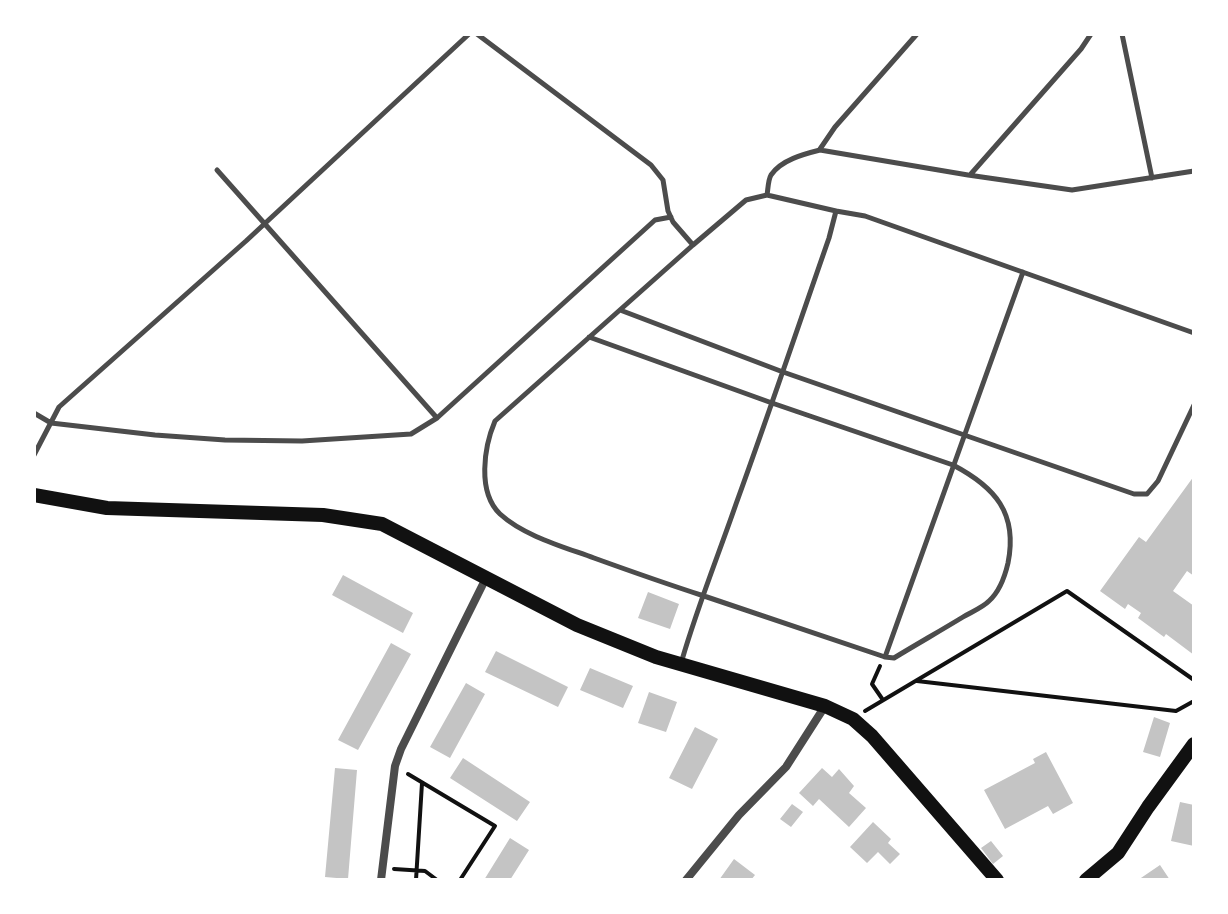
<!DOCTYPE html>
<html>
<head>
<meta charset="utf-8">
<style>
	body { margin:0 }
	#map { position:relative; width:1228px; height:914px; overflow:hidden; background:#fff; font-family:"Work Sans",sans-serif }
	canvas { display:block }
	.frame { position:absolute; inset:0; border:36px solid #fff; pointer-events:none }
</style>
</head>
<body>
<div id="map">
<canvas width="1228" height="914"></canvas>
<div class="frame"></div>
</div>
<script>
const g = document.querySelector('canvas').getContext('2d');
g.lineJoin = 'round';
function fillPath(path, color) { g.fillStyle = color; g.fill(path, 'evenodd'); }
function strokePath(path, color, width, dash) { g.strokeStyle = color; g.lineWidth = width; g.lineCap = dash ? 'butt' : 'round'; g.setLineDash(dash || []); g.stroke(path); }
fillPath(new Path2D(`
	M 1194,476 L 1194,576 L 1187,571 L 1173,591 L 1194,606 L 1194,655 L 1166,634 L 1164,637 L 1138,618 L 1141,613 L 1128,604 L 1125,609 L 1100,591 L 1139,537 L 1146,542 Z
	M 343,575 L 413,613 L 403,633 L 332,595 Z
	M 648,592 L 679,604 L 670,629 L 638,618 Z
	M 391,643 L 411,654 L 358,750 L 338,740 Z
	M 496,651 L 568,687 L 558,707 L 485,672 Z
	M 590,668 L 633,686 L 623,708 L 580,690 Z
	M 466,683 L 485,694 L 450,758 L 430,747 Z
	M 649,692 L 677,702 L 666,732 L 638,723 Z
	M 1154,717 L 1170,723 L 1160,757 L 1143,752 Z
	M 695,727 L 718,739 L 692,789 L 669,778 Z
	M 1046,752 L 1073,803 L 1053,814 L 1048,806 L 1005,829 L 984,790 L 1035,763 L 1033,759 Z
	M 463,758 L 530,802 L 517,821 L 450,778 Z
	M 335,768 L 357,770 L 348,879 L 325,877 Z
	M 822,768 L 832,777 L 839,769 L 854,786 L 849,793 L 866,808 L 849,827 L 819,799 L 813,806 L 799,793 Z
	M 1180,802 L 1194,805 L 1194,846 L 1171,841 Z
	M 792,804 L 803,812 L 791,827 L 780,819 Z
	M 873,822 L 891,839 L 888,843 L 900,854 L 890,864 L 878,852 L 867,863 L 850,847 Z
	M 510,838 L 529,850 L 510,880 L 484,880 Z
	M 991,841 L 1003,856 L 993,864 L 981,848 Z
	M 734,859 L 755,875 L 751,880 L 719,880 Z
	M 1160,865 L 1170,880 L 1138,880 Z`), '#c4c4c4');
strokePath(new Path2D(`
	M 880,666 L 872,684 L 883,700
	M 917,681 L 1176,711 L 1194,701
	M 865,711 L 1067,591 L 1194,680
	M 408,774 L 495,826 L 460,880
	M 394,869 L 425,871 L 437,880
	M 416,880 L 422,783`), '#111', 4);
strokePath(new Path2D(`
	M 477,34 L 651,165 L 663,180 L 668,211 L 673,222 L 693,245
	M 1122,34 L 1152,178
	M 820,149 L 835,127 L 917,34
	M 217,170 L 437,418 L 655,220 L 671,217
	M 970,175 L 1081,49 L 1091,34
	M 767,195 C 768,190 768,180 771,175 C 781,160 804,154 820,150 L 968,175 L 1072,190 L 1194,171
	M 836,211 L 865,216 L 1194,333
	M 620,310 L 783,372 L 1134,494 L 1147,494 L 1158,481 L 1194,405
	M 589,337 L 772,403 L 953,465 C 995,487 1018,513 1008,563 C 1005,576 999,592 989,601 C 982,608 971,612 963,617 C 940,631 917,644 894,658 L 885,657
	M 34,413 L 51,423 L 155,435 L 225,440 L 302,441 L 411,434 L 437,418
	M 34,455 L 59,407 L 246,241 L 469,34
	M 682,660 C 697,608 718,556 736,504 C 768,416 798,327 829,238 L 836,211 L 767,195 L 746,200 L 693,245 L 495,421 C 484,447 477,492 500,514 C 524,536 564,547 594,558 C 630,571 667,584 704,596 L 885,657 L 1023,272`), '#4c4c4c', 5);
strokePath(new Path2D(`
	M 381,880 L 395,766 L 401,749 L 486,578
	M 686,880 L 739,815 L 786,767 L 825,706`), '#4c4c4c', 8);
strokePath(new Path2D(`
	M 34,495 L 107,508 L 323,515 L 382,524 L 577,625 L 656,657 L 825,706 L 853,719 L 872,736 L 997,880
	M 1086,880 L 1118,853 L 1148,807 L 1194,744`), '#111', 14);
</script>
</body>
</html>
